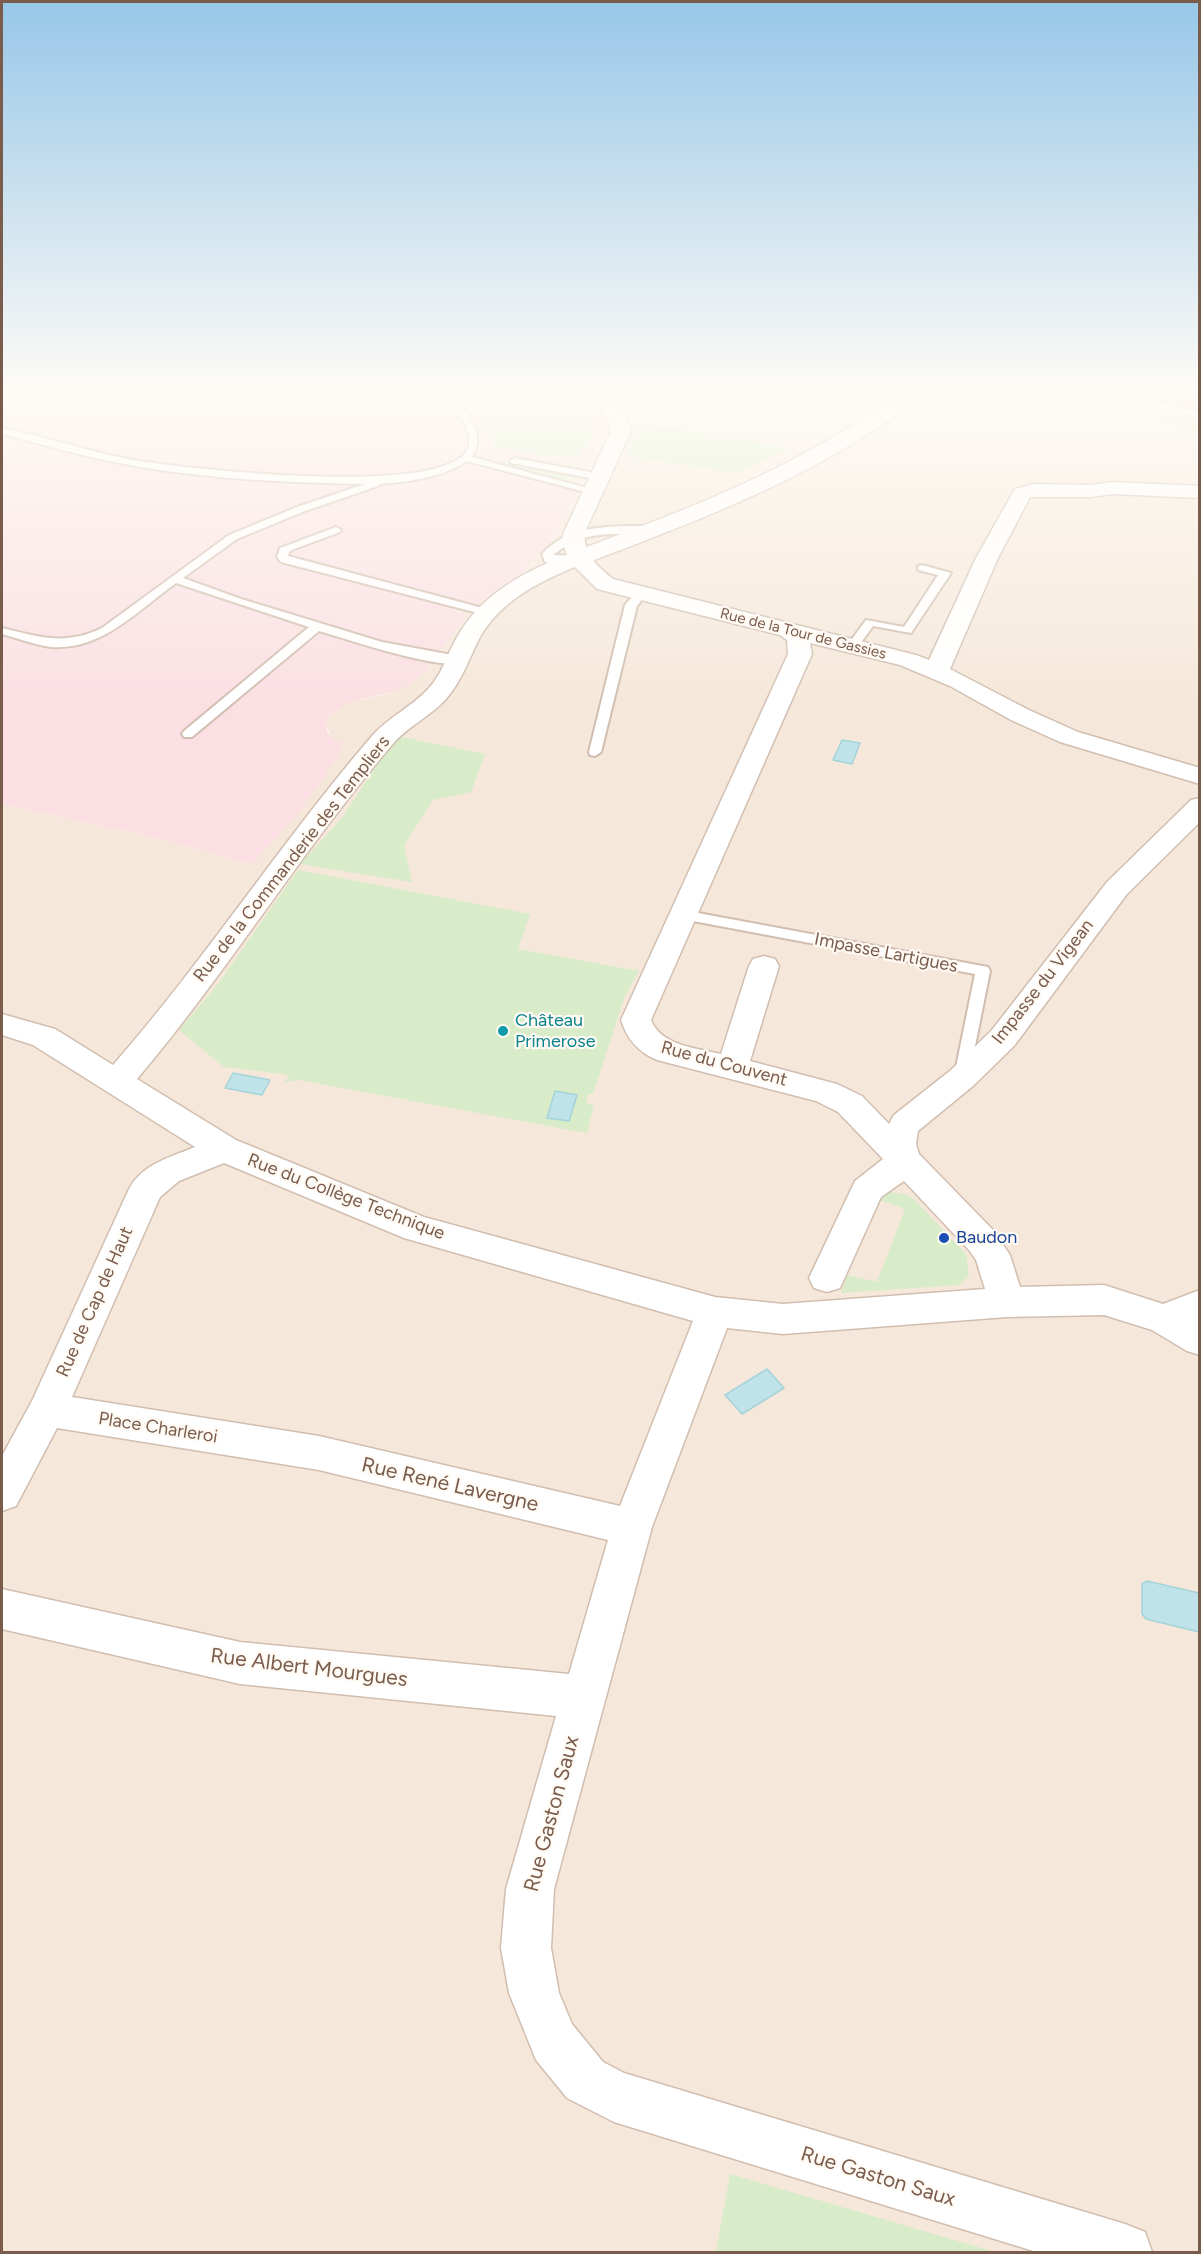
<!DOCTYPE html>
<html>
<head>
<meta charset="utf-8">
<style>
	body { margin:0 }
	#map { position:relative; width:1201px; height:2254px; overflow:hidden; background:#fdf6ec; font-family:Figtree,sans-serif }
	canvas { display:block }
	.frame { position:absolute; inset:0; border:3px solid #7a5c4d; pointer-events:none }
</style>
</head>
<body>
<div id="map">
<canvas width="1201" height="2254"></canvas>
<div class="frame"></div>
</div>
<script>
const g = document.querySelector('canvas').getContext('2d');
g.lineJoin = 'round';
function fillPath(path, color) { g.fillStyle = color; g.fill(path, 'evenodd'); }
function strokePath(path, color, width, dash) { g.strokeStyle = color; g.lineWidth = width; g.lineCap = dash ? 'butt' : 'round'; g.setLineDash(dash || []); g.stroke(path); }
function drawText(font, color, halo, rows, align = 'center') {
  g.font = font + ' Figtree,sans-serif'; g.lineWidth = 4.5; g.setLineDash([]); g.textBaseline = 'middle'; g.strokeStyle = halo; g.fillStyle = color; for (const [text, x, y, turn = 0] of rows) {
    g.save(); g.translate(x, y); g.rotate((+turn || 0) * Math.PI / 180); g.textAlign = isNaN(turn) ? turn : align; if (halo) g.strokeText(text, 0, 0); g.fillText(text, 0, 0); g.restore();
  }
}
fillPath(new Path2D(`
	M 598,392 L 963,392 L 964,402 L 1140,413 L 1199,431 L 1199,2252 L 2,2252 L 2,804 L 148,836 L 252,864 L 332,738 L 325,723 L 329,715 L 347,703 L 388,694 L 427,651 L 459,624 L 466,615 L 452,611 L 464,601 L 478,605 L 521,574 L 557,534 L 543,484 L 609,426 L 598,402 Z`), '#f5e8da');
fillPath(new Path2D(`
	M 2,392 L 598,392 L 598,402 L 609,426 L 592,464 L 566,462 L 543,483 L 577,493 L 557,534 L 521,574 L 478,605 L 464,602 L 453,610 L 467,614 L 439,653 L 427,651 L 417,661 L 429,664 L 426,673 L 400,690 L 347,703 L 329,715 L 326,723 L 327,731 L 332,738 L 341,743 L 337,758 L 295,818 L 252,864 L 148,836 L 2,804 Z`), '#fbdfe3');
fillPath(new Path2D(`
	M 459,392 L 504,392 L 496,403 L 501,411 L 553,418 L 593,418 L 592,439 L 577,457 L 544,456 L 494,446 C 486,425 477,406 459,392 Z
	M 963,392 L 1109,392 L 1199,418 L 1199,433 L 1139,413 L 964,402 Z
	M 642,424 L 791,448 L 737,473 L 627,456 Z
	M 498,460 L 565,473 L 571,477 L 568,480 L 561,480 L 494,461 Z
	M 396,736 L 485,754 L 471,792 L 433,800 L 404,845 L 412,882 L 300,864 L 342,818 Z
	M 298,870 L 530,914 L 518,949 L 639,971 L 625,996 L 593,1094 L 588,1094 L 587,1104 L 594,1105 L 587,1133 L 299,1080 L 284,1082 L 290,1075 L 224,1067 L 179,1030 L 218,984 Z
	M 891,1192 L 905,1194 L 914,1199 L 966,1254 L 969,1276 L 960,1285 L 841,1293 L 847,1275 L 877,1282 L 905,1209 L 879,1200 Z
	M 730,2174 L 995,2252 L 716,2252 Z`), '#d8ecc9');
const water = new Path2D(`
	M 842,740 L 860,743 L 852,764 L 833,760 Z
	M 233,1073 L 270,1080 L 262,1095 L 225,1088 Z
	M 555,1091 L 577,1095 L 569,1121 L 547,1118 Z
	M 767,1369 L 784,1388 L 742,1414 L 725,1395 Z
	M 1147,1581 L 1199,1593 L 1199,1632 L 1146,1619 L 1142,1614 L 1142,1584 Z`);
fillPath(water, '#bfe3e8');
strokePath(water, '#a5d3da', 1.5);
const lane = new Path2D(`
	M 436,392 L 446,392 C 465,411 488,429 472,457 L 598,491 L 593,494 L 467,461 C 441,478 409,482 379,484 L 378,486 L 305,511 L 237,539 L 183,578 L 241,599 L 382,642 L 463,657 L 463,663 C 434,669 350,640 319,631 L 192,737 L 184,737 L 182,734 L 184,731 L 309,627 L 176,583 C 138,610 102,651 51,647 C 35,645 17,638 2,634 L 2,628 C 40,637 65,646 102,628 L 229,535 L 297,507 L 365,484 C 291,483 214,479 140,467 C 93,459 47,446 2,434 L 2,428 C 48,437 92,453 139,461 C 184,468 461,501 469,444 C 472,421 448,407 436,392 Z
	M 515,458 L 600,474 L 605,477 L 600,480 L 511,463 L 510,461 Z
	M 655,526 L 660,529 L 659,531 C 618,539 591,524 553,555 L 581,556 L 582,558 L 577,561 L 549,563 L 545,562 L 542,554 C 569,523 618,526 655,526 Z
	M 336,527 L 341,530 L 340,532 L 294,549 L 289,552 L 288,556 L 490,610 L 492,612 L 486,615 L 482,614 L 281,562 L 277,557 L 280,548 Z
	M 922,565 L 951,573 L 911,633 L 873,626 L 857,648 L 849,648 L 847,646 L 866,620 L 904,627 L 938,575 L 918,570 L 918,566 Z
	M 640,591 L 646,594 L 637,606 L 601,752 L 595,756 L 590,755 L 589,752 L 625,605 L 636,592 Z
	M 682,910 L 988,967 L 990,971 L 968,1081 L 956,1081 L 954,1077 L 975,974 L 677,918 L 675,915 L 677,912 Z`);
const street = new Path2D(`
	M 598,392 L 616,392 C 615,408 629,416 631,431 L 585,532 C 582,553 598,567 613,579 L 916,655 L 929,660 L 976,558 L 1015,489 L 1034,484 L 1090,485 L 1114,482 L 1200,486 L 1200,498 L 1114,494 L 1090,497 L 1030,497 L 998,558 L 950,669 L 1029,710 L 1078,732 L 1200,768 L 1200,784 L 1060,742 L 1011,720 L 950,686 L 900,665 L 810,643 L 812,654 L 651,1020 C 661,1046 697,1048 721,1054 L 749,966 L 753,959 L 764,956 L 775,959 L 779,966 L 750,1061 L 837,1084 L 862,1096 L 889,1124 L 894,1115 L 951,1070 L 992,1030 L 1107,882 L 1191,800 L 1200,798 L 1200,822 L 1127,894 L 1014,1046 L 973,1086 L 918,1131 L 916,1144 L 919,1154 L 993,1230 L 1010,1255 L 1020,1287 L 1104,1285 L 1163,1304 L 1200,1290 L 1200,1355 L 1187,1351 L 1152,1330 L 1104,1315 L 1007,1317 L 783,1334 L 727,1328 L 652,1527 L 554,1889 L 551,1948 L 559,1993 L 572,2024 L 603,2062 L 624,2073 L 1125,2224 L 1145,2232 L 1152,2252 L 1037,2252 L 614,2122 L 567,2098 L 536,2060 L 509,1993 L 501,1948 L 506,1889 L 556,1716 L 240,1684 L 2,1629 L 2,1589 L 240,1642 L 569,1674 L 608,1540 L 319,1470 L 57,1428 L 16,1506 L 2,1511 L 2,1456 L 32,1401 L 129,1189 C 142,1164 171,1157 195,1147 L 33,1045 L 2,1035 L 2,1014 L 55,1029 L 113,1065 C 205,960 281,842 372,736 C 388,717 412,707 428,689 C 442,675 447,654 457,637 C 481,595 523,572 567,555 L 562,540 L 564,532 L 611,431 C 610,416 596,408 598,392 ZM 575,567 L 597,589 L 780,635 L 787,640 L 788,654 L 621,1020 C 627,1039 638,1052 657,1060 L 816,1101 L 838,1112 L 883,1159 L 855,1181 L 809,1278 L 814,1288 L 827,1292 L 840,1288 L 881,1197 L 904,1181 L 969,1250 L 976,1260 L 985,1289 L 783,1304 L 715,1297 L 424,1217 L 236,1140 L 137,1079 C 227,973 300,853 391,746 C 406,727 430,717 446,699 C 461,682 469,659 479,639 C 499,602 538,582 575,567 ZM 224,1163 L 404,1238 L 693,1321 L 620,1506 L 319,1436 L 72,1397 L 160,1197 L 179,1181 Z`);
const secondary = new Path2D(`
	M 900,392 L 921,392 C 910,408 887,421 871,432 C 783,489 686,525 589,562 L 581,564 L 573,562 L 570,557 L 573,552 C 688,509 802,467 900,392 Z`);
const highway = new Path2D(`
	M 1142,392 L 1172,392 L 1200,400 L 1200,412 L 1144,396 Z`);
strokePath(lane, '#d1beb0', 4);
strokePath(street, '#d1beb0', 3);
strokePath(secondary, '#d6c0b0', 3);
strokePath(highway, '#dad1cd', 3);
fillPath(lane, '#fff');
fillPath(street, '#fff');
fillPath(secondary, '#fff');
fillPath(highway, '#f7b7a3');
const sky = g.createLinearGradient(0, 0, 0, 708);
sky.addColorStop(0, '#97c7e8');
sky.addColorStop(0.55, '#fefbf6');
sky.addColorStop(1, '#fefbf600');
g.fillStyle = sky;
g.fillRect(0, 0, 1201, 708);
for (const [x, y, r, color] of [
	[503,1031,6,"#0f9aa8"],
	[944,1238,6,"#1a4fb4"]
]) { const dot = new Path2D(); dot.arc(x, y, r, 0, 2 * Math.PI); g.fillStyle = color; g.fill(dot); strokePath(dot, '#fffaf3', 2); }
drawText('15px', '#7a5c4d', '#fffaf3', [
	["Rue de la Tour de Gassies",803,634,14]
]);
drawText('18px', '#7a5c4d', '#fffaf3', [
	["Rue de la Commanderie des Templiers",292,859,-52],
	["Impasse Lartigues",886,953,11],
	["Impasse du Vigean",1043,982,-52],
	["Rue du Couvent",724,1064,15],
	["Rue du Collège Technique",346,1197,21],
	["Rue de Cap de Haut",95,1302,-66],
	["Place Charleroi",158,1428,9]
]);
drawText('18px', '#0d838f', '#fffaf3', [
	["Château",515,1021],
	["Primerose",515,1042]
], 'left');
drawText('18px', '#164399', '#fffaf3', [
	["Baudon",956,1238]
], 'left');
drawText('21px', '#7a5c4d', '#fffaf3', [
	["Rue René Lavergne",450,1485,13],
	["Rue Albert Mourgues",309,1668,7],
	["Rue Gaston Saux",552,1814,-75],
	["Rue Gaston Saux",878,2177,17]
]);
</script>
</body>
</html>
